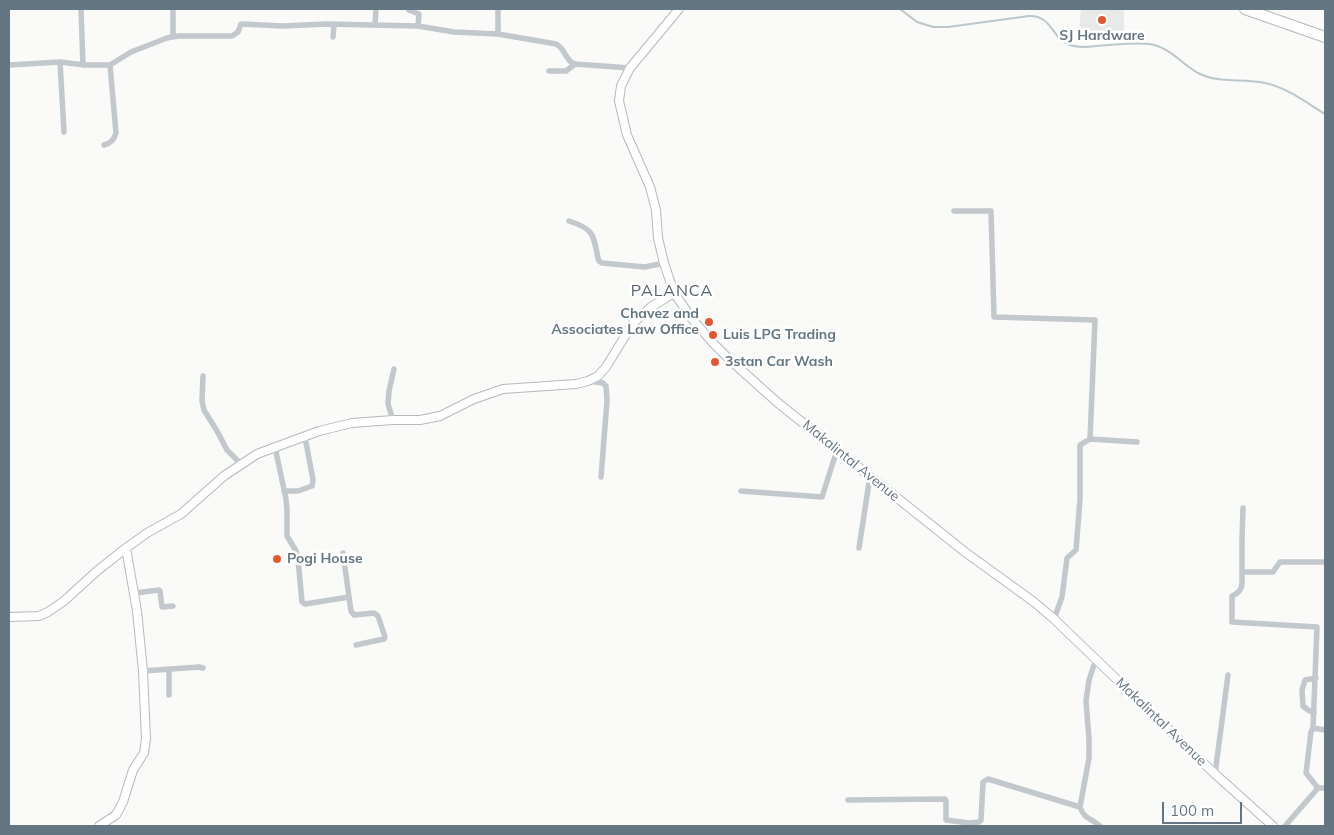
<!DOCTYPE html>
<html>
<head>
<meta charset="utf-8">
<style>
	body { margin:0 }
	#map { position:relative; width:1334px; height:835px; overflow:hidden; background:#fafaf8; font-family:Mulish,sans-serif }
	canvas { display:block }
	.frame { position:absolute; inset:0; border:10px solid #657683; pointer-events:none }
	.scale { position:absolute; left:1162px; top:802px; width:80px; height:22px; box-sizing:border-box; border:2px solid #657683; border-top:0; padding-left:6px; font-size:15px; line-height:18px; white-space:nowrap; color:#657683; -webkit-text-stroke:4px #fff; paint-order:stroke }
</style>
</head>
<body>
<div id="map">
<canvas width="1334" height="835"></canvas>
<div class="frame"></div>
<div class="scale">100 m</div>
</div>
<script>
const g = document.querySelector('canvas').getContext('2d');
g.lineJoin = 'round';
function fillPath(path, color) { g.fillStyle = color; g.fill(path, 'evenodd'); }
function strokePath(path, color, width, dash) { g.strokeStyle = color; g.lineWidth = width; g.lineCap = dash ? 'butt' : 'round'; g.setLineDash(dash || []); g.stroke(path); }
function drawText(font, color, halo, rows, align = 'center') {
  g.font = font + ' Mulish,sans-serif'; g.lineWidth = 5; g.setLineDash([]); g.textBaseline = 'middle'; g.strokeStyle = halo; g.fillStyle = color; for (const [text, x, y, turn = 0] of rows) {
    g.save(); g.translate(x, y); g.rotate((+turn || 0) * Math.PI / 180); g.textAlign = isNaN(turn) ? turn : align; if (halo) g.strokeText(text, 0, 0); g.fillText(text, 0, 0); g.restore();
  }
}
fillPath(new Path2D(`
	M 1081,9 L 1124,9 L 1124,31 L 1079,33 Z`), '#e8e9e9');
strokePath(new Path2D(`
	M 900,9 L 917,22 L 933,27 L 948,27 L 1029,16 C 1052,15 1051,38 1070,45 C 1078,48 1088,47 1096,46 C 1114,45 1132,42 1149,44 C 1168,46 1182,64 1198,73 C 1219,84 1242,78 1265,83 C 1286,87 1307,103 1325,114`), '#bbc7cb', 2);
const secondary = new Path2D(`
	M 679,9 L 630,68 L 621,86 L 619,101 L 627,135 L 650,187 L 656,210 L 658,238 L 664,263 L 674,293 L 693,320 L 713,343 L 730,360 L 778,403 L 965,552 L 1034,602 L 1054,619 L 1215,774 L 1273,826
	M 9,617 L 39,616 L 48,612 L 64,601 L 97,571 L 126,548 L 147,533 L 181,514 L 224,476 L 257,454 L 319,431 L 352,423 L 393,420 L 420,420 L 440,416 L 474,399 L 503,389 L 576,384 L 588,381 L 598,376 L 606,367 L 633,323 L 651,307 L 674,293
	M 99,826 L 116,815 L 123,802 L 133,770 L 144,753 L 146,739 L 143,671 L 137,611 L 126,548`);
const highway = new Path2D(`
	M 1245,9 L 1325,37`);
strokePath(secondary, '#b3babf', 10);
strokePath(highway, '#b4b9bd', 12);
strokePath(new Path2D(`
	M 81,9 L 83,65
	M 409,10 L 419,14 L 418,26
	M 173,11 L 173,37
	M 375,25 L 376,9
	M 498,34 L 498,9
	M 333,37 L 334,24
	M 60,62 L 64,132
	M 9,65 L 60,62 L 85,65 L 110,65 L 131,52 L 167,38 L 178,36 L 232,36 L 238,32 L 241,24 L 282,26 L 327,24 L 418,26 L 454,32 L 498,34 L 556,44 C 566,49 565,61 575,64 L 630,68
	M 549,71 L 566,71 L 575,64
	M 104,145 C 111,143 114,140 116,133 L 110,65
	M 954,211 L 991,211 L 994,317 L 1095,320 L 1090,439
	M 569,221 C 594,229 593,234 598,258 L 599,261 L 602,263 L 645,267 L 664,263
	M 203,376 L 202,401 L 204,410 L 217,431 L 227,450 L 241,464
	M 589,381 L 603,383 L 606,386 L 607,401 L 601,477
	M 393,420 L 388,404 L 389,391 L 394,369
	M 275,447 L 286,499 L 287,510 L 287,536 L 296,551 L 298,559 L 302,602 L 305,604 L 349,597 L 351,611 L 354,615 L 374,613 L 378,616 L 385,637 L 384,639 L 356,645
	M 284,491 L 298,491 L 312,486 L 313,480 L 305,437
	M 741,491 L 822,497 L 837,450
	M 1243,508 L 1242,539 L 1242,572 L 1273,572 L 1280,562 L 1325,562
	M 859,548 L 870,476
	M 343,553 L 349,597
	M 1242,572 C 1242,584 1244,591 1232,596 L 1232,622 L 1317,627 L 1313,728
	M 135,593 L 159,590 L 160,591 L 162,607 L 173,606
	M 1054,619 L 1062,597 L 1067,558 L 1076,550 L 1080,499 L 1080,445 L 1090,439 L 1137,442
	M 143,671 L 199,667 L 203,668
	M 169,695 L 169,669
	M 1314,713 L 1308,710 L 1303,706 L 1302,690 L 1305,680 L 1316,678
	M 1325,730 L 1313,728 L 1311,732 L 1306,773 L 1318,788 L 1325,788
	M 1215,774 L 1228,675
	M 848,800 L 945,799 L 946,801 L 946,820 L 969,823 L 979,822 L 981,820 L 983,782 L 988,779 L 1080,807 L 1089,758 L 1089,739 L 1086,701 L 1089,680 L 1096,659
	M 1080,807 C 1084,819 1092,819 1100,826
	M 1285,826 L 1318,788`), '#c3c8cc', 5.5);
strokePath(secondary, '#fff', 8);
strokePath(highway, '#fff', 10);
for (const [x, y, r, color] of [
	[1102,20,5,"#e4572e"],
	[709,322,5,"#e4572e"],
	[713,335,5,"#e4572e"],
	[715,362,5,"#e4572e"],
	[277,559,5,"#e4572e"]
]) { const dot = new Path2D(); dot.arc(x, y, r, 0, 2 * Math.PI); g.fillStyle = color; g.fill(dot); strokePath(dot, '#fff', 2); }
drawText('bold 14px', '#657683', '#fff', [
	["SJ Hardware",1102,36,"center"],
	["Chavez and",699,314,"right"],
	["Associates Law Office",699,330,"right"],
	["Luis LPG Trading",723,335],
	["3stan Car Wash",725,362],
	["Pogi House",287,559]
], 'left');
drawText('14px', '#657683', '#fff', [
	["Makalintal Avenue",851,461,39],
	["Makalintal Avenue",1161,722,44]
]);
g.letterSpacing = '1px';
drawText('16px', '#57646e', '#fff', [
	["PALANCA",672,291]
]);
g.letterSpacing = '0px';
</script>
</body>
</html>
